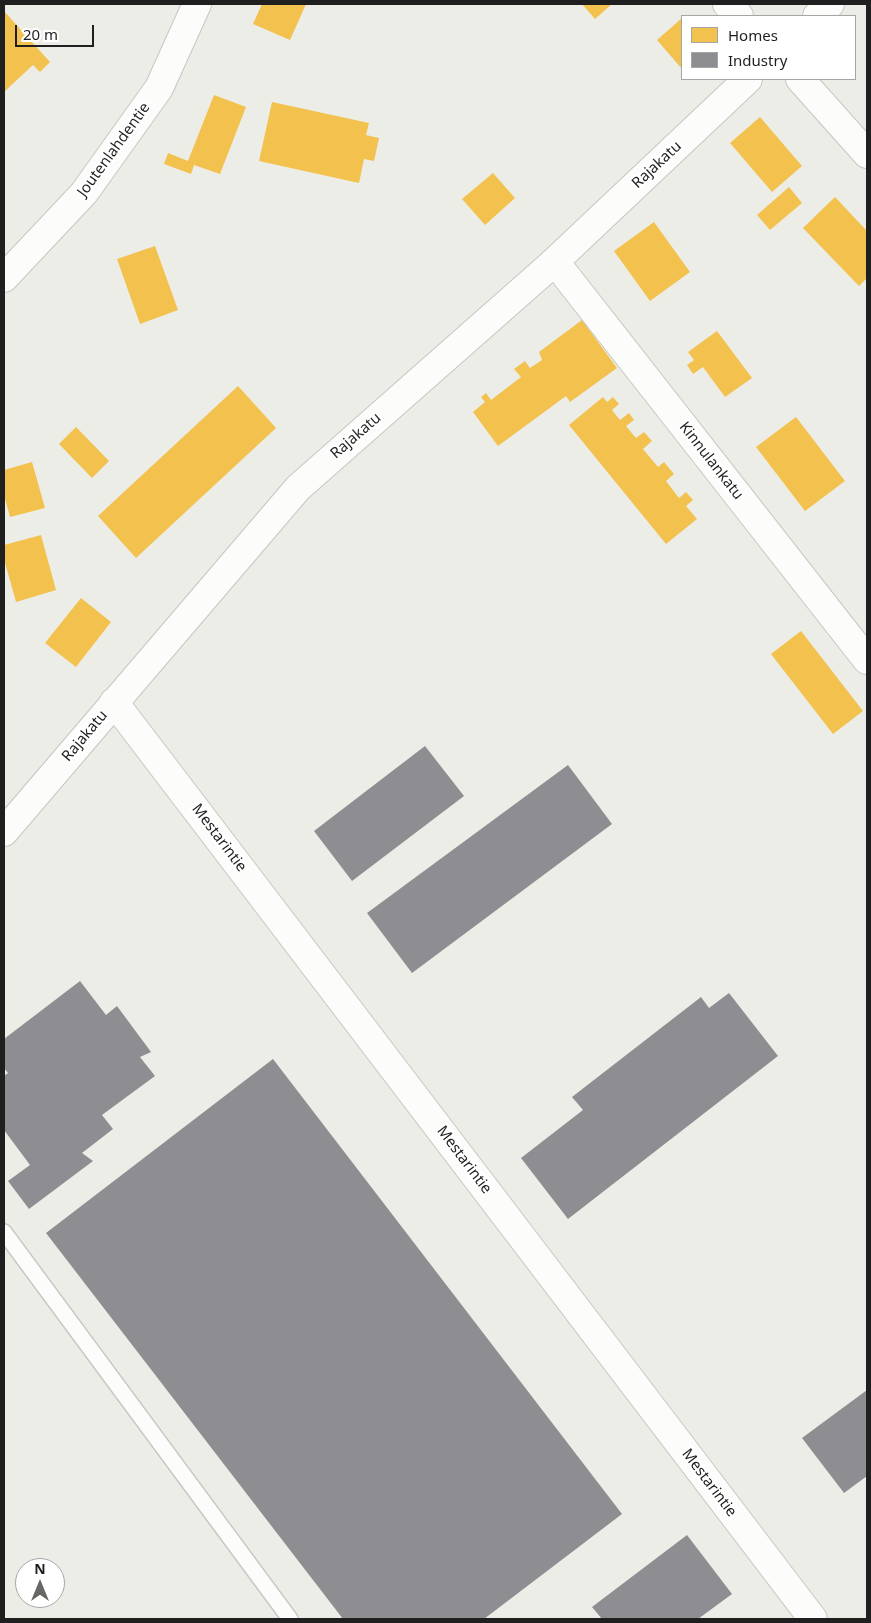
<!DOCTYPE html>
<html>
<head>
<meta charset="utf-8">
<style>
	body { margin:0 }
	#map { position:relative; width:871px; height:1623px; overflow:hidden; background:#edede7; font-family:"Noto Sans",sans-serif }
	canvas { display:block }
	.frame { position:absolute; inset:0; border:5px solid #1f1f1f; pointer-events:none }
	.legend { position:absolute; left:681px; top:15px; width:175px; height:65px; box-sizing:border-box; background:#fff; border:1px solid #a5a5a5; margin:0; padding:6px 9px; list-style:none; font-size:15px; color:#1f1f1f }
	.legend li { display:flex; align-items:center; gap:10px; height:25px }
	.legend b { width:25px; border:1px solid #a5a5a5 }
	.north { position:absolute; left:15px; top:1558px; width:50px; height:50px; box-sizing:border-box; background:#fff; border:1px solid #a5a5a5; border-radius:50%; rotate:0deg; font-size:14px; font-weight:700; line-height:20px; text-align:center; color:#1f1f1f }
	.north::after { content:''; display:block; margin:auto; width:18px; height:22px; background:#676765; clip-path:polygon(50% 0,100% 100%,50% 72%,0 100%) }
	.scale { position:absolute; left:15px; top:25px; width:79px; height:22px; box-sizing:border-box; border:2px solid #1f1f1f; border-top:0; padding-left:6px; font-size:15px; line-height:18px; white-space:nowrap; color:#1f1f1f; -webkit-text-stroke:4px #fff; paint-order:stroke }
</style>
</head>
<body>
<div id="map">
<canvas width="871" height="1623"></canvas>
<div class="frame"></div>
<ul class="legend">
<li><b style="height:14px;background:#f2c14e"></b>Homes</li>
<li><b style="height:14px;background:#8d8d92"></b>Industry</li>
</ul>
<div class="north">N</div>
<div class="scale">20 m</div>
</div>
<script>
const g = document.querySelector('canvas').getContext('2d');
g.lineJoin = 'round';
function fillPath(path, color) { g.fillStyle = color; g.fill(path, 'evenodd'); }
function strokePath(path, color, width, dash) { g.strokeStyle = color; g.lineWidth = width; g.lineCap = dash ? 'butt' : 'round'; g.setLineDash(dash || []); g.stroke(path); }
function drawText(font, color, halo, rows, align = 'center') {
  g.font = font + ' "Noto Sans",sans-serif'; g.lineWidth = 5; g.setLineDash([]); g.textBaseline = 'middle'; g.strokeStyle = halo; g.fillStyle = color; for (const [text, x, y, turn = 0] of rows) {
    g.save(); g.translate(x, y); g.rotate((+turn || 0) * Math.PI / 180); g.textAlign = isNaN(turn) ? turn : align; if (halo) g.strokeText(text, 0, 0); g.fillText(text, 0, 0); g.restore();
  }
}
fillPath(new Path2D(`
	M 262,4 L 306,4 L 290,40 L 253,24 Z
	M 582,4 L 612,4 L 595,19 Z
	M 4,11 L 50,62 L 40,72 L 33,65 L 4,92 Z
	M 682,18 L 682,69 L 657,40 Z
	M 214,95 L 246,107 L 220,174 L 194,165 L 191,174 L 164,164 L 168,153 L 188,161 Z
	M 272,102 L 369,123 L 366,135 L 379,138 L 374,161 L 364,159 L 359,183 L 259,161 Z
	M 760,117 L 802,166 L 772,192 L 730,143 Z
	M 493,173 L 515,198 L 485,225 L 462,199 Z
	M 789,187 L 802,203 L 770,230 L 757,215 Z
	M 835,197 L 867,231 L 867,278 L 859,286 L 803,228 Z
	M 654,222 L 690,272 L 650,301 L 614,251 Z
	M 155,246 L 178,310 L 140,324 L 117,259 Z
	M 582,320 L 617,368 L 570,402 L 566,396 L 498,446 L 473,412 L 485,402 L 481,397 L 486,393 L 491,400 L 521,377 L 514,369 L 525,361 L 530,368 L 542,360 L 539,352 Z
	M 717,331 L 752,378 L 725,397 L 703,367 L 693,374 L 687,365 L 694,360 L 688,352 Z
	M 238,386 L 276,428 L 136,558 L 98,516 Z
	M 603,397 L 607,402 L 613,397 L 619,404 L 612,410 L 620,420 L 629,413 L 634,420 L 626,426 L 636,438 L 644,432 L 652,441 L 643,449 L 658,467 L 664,462 L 674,474 L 666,481 L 679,498 L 686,492 L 693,500 L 686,506 L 697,519 L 666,544 L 569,425 Z
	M 796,417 L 845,481 L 805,511 L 756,447 Z
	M 76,427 L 109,461 L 92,478 L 59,444 Z
	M 32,462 L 45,508 L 10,517 L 4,495 L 4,470 Z
	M 41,535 L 56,590 L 16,602 L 4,559 L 4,545 Z
	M 81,598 L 111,622 L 76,667 L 45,643 Z
	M 801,631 L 863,711 L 833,734 L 771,654 Z`), '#f2c14e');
fillPath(new Path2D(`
	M 425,746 L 464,796 L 352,881 L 314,831 Z
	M 568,765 L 612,824 L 412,973 L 367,913 Z
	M 80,981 L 106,1015 L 117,1006 L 151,1052 L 140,1057 L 155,1076 L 102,1115 L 113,1129 L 82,1153 L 93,1161 L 29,1209 L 8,1181 L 30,1165 L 4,1130 L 4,1076 L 8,1073 L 4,1068 L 4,1039 Z
	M 729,993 L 778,1056 L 568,1219 L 521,1158 L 583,1110 L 572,1097 L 701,997 L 709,1008 Z
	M 273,1059 L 622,1514 L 484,1619 L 343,1619 L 46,1233 Z
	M 867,1390 L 867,1476 L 844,1493 L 802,1438 Z
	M 687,1535 L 732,1594 L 698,1619 L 602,1619 L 592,1607 Z`), '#8d8d92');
const service = new Path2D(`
	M 4,1232 L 290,1619`);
const minor = new Path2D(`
	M 552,264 L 563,272 L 867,660
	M 4,278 L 84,193 L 159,88 L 197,4
	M 114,702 L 813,1619`);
const tertiary = new Path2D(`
	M 727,4 L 739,16
	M 817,16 L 830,4
	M 800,79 L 867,154
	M 4,832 L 298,488 L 552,264 L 748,79`);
strokePath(service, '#c6c6c3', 18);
strokePath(minor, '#c6c6c3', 30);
strokePath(tertiary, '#c6c6c3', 30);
strokePath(service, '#fcfcfb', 15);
strokePath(minor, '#fcfcfb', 28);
strokePath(tertiary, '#fcfcfb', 28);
drawText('15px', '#1f1f1f', '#fff', [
	["Joutenlahdentie",114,150,-54],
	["Rajakatu",657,165,-43],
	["Rajakatu",356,436,-41],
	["Kinnulankatu",711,461,52],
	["Rajakatu",85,736,-50],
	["Mestarintie",219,838,53],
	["Mestarintie",464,1160,53],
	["Mestarintie",709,1483,53]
]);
</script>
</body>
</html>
